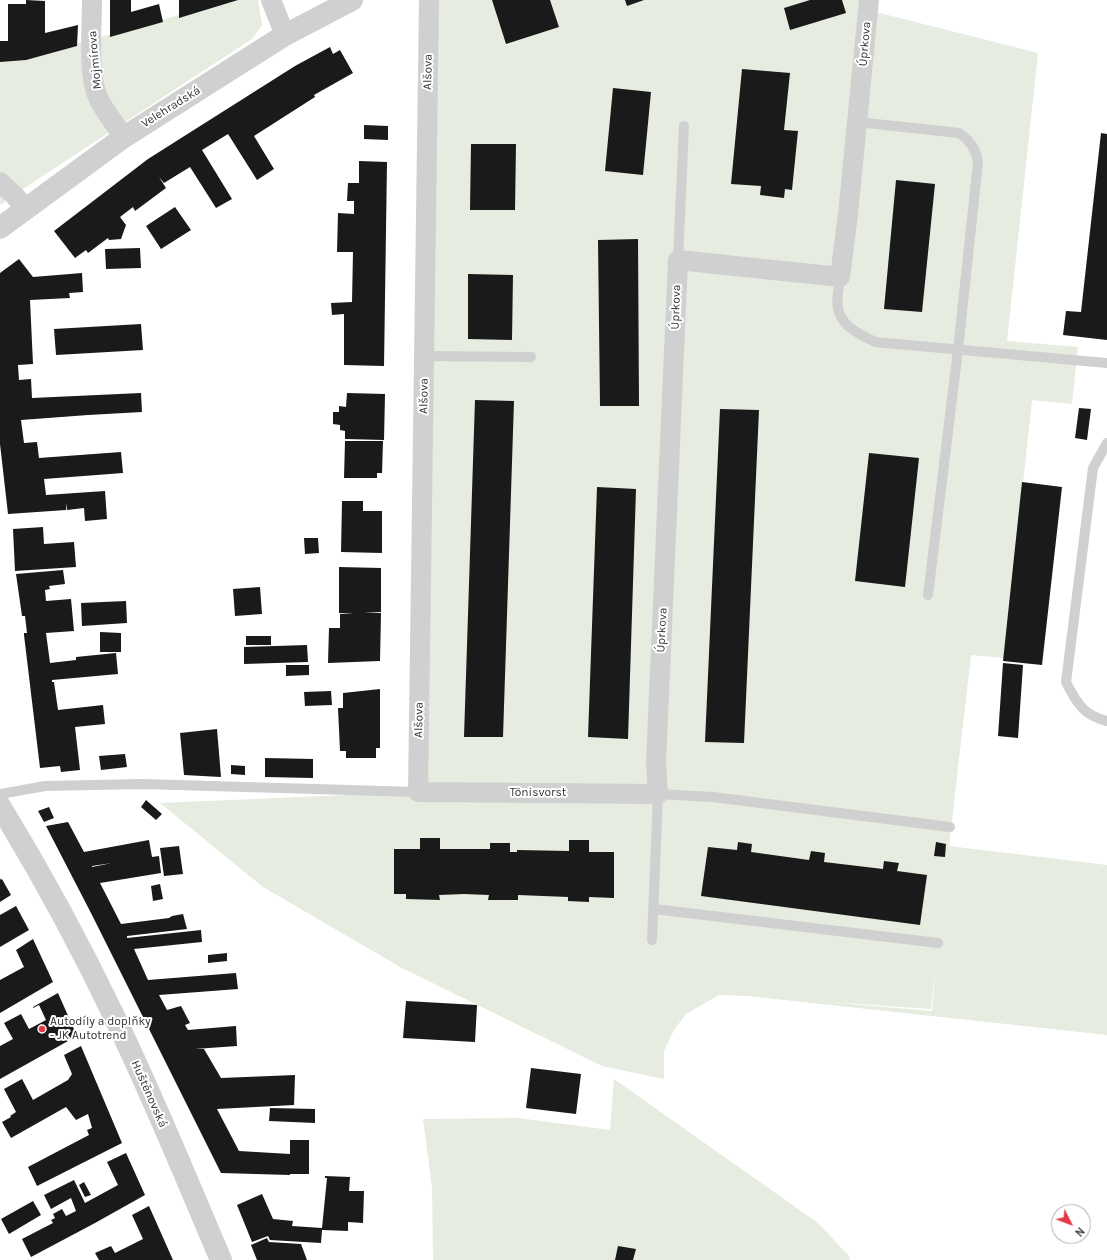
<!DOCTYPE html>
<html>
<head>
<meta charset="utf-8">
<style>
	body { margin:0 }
	#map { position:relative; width:1107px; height:1260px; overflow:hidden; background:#fff; font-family:Karla,sans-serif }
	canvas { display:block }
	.north { position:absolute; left:1051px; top:1204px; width:40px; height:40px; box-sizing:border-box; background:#fff; border:1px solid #adadad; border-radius:50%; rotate:132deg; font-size:11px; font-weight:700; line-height:16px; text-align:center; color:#333 }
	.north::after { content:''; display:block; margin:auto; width:14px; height:18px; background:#e63946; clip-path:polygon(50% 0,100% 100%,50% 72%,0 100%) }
</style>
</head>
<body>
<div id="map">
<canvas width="1107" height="1260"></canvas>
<div class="north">N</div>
</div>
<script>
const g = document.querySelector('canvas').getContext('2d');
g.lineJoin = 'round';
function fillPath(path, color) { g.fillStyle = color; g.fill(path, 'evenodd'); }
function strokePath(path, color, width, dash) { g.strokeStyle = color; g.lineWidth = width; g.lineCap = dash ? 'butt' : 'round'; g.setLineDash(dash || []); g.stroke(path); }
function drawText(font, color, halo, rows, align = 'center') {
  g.font = font + ' Karla,sans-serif'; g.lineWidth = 4; g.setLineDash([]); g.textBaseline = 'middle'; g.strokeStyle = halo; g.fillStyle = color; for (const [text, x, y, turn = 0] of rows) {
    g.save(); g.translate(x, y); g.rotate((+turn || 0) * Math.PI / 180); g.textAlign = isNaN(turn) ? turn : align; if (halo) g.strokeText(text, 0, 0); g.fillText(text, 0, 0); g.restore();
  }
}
fillPath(new Path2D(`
	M 232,0 L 258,0 L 262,25 L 252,39 L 38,179 L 0,205 L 0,60 L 26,58 Z
	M 429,0 L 864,0 L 864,9 L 1038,53 L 1007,341 L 1078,347 L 1072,404 L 1032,400 L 1004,658 L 971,655 L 949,846 L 1107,865 L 1107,1035 L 748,996 L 719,995 L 686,1014 L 674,1030 L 664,1051 L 664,1079 L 602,1066 L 402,968 L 263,887 L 160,803 L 418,792 ZM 936,965 L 932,1011 L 815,1001 L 931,1009 Z
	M 614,1079 L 818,1223 L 849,1256 L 850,1260 L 433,1260 L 432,1187 L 423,1119 L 518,1118 L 610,1130 Z`), '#e6ecdf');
fillPath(new Path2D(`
	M 26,0 L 45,1 L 45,33 L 78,25 L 77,46 L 26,60 L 0,62 L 0,41 L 8,41 L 8,4 L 26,4 Z
	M 110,0 L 131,0 L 131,12 L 159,4 L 163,22 L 110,37 Z
	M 179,0 L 238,0 L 179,18 Z
	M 492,0 L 550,0 L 559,27 L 506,44 Z
	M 625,0 L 644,0 L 627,6 Z
	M 810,0 L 842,0 L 846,13 L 790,30 L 784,8 Z
	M 330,47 L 333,54 L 340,50 L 353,73 L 314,95 L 315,97 L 254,136 L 274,169 L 257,180 L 228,134 L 202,150 L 232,199 L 216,208 L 190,167 L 164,183 L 159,177 L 166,188 L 135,211 L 133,207 L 120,217 L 126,225 L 121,239 L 109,240 L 108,238 L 88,253 L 86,250 L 75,258 L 54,231 L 148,159 L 295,66 Z
	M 742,69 L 790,73 L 784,130 L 798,131 L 792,190 L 785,189 L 784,198 L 760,195 L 761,186 L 731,184 Z
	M 613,88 L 651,92 L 643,175 L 605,171 Z
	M 364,125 L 388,126 L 388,140 L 364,139 Z
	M 1101,133 L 1107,134 L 1107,340 L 1063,335 L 1066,311 L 1081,312 Z
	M 471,144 L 516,144 L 515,210 L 470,210 Z
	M 359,161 L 387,162 L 384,366 L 344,365 L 344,314 L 332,315 L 331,303 L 352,302 L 353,252 L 337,252 L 338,213 L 354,214 L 354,201 L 347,201 L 348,183 L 359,183 Z
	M 896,180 L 935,184 L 922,312 L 884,309 Z
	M 175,207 L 191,230 L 161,249 L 146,226 Z
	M 638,239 L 639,406 L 600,406 L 598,240 Z
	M 140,248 L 141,268 L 106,269 L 105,249 Z
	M 19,259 L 33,277 L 82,273 L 83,292 L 69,293 L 70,298 L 30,300 L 33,364 L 18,365 L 19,380 L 31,379 L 32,398 L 141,393 L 142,412 L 88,415 L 21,420 L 24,443 L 37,442 L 39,458 L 121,452 L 123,473 L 44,479 L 46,495 L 105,491 L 107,519 L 85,521 L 84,508 L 67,510 L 66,503 L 66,510 L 8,514 L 0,444 L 0,273 Z
	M 468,274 L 513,275 L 512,340 L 468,339 Z
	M 141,324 L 143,350 L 56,355 L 54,329 Z
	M 347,393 L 385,394 L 384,440 L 345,439 L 345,431 L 340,430 L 340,425 L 333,424 L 333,412 L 339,412 L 339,406 L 346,407 Z
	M 475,400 L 514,401 L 503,737 L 464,737 Z
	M 1079,408 L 1091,409 L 1087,440 L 1075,438 Z
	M 720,409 L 759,410 L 744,743 L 705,742 Z
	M 345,441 L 383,441 L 382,473 L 377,473 L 377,478 L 344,478 Z
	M 869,453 L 919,458 L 905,587 L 855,581 Z
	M 1022,482 L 1062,487 L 1042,665 L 1003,661 Z
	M 597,487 L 636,489 L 628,739 L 588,737 Z
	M 342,501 L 363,501 L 363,511 L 382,511 L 382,553 L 341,552 Z
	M 43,527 L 44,544 L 74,542 L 76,567 L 15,571 L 13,529 Z
	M 304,538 L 318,538 L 319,553 L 305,554 Z
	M 339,567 L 381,568 L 381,612 L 364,613 L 381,613 L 380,661 L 328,663 L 329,628 L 340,628 L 340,614 L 354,614 L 339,613 Z
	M 63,570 L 65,584 L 49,586 L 50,589 L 45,590 L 46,601 L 71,599 L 74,631 L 46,633 L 50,663 L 76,660 L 76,657 L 116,653 L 118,674 L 52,680 L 52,682 L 54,682 L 58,710 L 103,705 L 105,724 L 75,727 L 80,770 L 61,772 L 60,766 L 40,768 L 24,635 L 24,633 L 27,633 L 25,616 L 22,616 L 16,574 Z
	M 260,587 L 262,614 L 235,616 L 233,589 Z
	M 126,601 L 127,623 L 82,626 L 81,603 Z
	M 100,632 L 121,633 L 121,652 L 100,652 Z
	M 246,636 L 271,636 L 271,645 L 246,645 Z
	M 307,645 L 308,662 L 244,664 L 244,647 Z
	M 1003,663 L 1023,665 L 1018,738 L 998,736 Z
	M 286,665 L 309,665 L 309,675 L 286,676 Z
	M 380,689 L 380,748 L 376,748 L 376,758 L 346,758 L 346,751 L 340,751 L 338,708 L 343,708 L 343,693 Z
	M 331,691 L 332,705 L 305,706 L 304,692 Z
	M 217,729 L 221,777 L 184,775 L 180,733 Z
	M 125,754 L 127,767 L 101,770 L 99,756 Z
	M 265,758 L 313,759 L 313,778 L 265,777 Z
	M 231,765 L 245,766 L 245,775 L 231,774 Z
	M 146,800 L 162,814 L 156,820 L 141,807 Z
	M 49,807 L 54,818 L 44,822 L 38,811 Z
	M 68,822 L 84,852 L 149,840 L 152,857 L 159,856 L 161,873 L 100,883 L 121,924 L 169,918 L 172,916 L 183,914 L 187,929 L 127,936 L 127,938 L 201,930 L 202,942 L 134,949 L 148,980 L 236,973 L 238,989 L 159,995 L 167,1010 L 181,1006 L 190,1023 L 185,1025 L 188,1030 L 236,1026 L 237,1046 L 195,1049 L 204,1049 L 221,1078 L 295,1075 L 294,1105 L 217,1109 L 239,1151 L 290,1154 L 290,1140 L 309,1140 L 309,1174 L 290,1174 L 290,1175 L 221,1173 L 92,915 L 46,826 ZM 112,863 L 92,867 L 92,866 Z
	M 420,838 L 440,838 L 440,849 L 490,849 L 490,843 L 510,843 L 510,852 L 517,852 L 517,850 L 569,851 L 569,840 L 589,840 L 589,852 L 614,852 L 614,898 L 589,897 L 589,902 L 568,901 L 568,897 L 518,895 L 518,900 L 488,900 L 489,895 L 464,894 L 439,895 L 440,900 L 406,899 L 406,894 L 394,894 L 394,849 L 420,849 Z
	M 738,842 L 752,844 L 751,852 L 809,860 L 811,851 L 825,853 L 824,862 L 883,869 L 884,861 L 899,863 L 897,871 L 927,875 L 920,925 L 701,896 L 708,847 L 737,850 Z
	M 936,842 L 946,844 L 945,857 L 934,856 Z
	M 179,846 L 183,874 L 164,876 L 160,848 Z
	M 0,878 L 1,880 L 2,879 L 11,895 L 0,902 Z
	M 160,884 L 163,899 L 153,901 L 151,886 Z
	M 16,906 L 29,930 L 0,947 L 0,915 Z
	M 33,939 L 53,982 L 0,1013 L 0,980 L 24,967 L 16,950 Z
	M 227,953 L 227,961 L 208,963 L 208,955 Z
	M 58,993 L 77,1036 L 0,1079 L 0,1046 L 13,1039 L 4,1023 L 21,1014 L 29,1029 L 46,1020 L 39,1005 L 33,1008 L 33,1007 Z
	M 406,1001 L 477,1005 L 475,1042 L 403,1038 Z
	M 81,1046 L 122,1143 L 37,1186 L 28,1167 L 89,1135 L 87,1130 L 92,1128 L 88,1114 L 76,1120 L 66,1107 L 11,1138 L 2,1122 L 11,1117 L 10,1116 L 16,1112 L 4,1089 L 22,1079 L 33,1100 L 68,1080 L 72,1074 L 64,1055 Z
	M 531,1068 L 581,1074 L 576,1114 L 526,1108 Z
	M 270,1108 L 315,1109 L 315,1123 L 269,1121 Z
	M 126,1153 L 145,1195 L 95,1223 L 31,1257 L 22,1239 L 53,1223 L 51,1220 L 55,1218 L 53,1214 L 62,1209 L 66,1216 L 76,1211 L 71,1198 L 51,1209 L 44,1195 L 74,1180 L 85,1203 L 118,1185 L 107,1162 Z
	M 325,1176 L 350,1177 L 349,1191 L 364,1191 L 363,1223 L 348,1222 L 348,1231 L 322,1230 L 321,1243 L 270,1240 L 268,1236 L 252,1242 L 237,1205 L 262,1194 L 273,1219 L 293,1221 L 292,1226 L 322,1228 L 327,1178 L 325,1178 Z
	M 84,1182 L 91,1195 L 85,1197 L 79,1185 Z
	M 33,1201 L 41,1215 L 9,1234 L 1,1219 Z
	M 149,1206 L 173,1260 L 99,1260 L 95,1253 L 111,1246 L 115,1253 L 143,1239 L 132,1215 Z
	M 267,1238 L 269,1242 L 301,1244 L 307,1260 L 257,1260 L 251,1245 Z
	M 618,1246 L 636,1249 L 633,1260 L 615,1260 Z`), '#1a1a1a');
strokePath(new Path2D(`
	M 857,122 L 959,133 C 970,140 976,149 978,162 L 958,350 L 928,595
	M 678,260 L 684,126
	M 840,277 C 839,288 835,303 839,312 C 844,328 861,335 875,342 L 1107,363
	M 424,356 L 531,357
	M 1107,443 L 1093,468 L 1066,682 C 1076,702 1084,716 1107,721
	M 0,794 L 45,786 L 142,784 L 418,792
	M 654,909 L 938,943
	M 652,940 L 658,794 L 713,797 L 950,827`), '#d0d0d0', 10);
strokePath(new Path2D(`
	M 92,0 C 92,25 88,73 97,95 C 103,110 115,124 124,137
	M 271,0 L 285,35
	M 429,0 L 418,792 L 658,794 L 656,763 L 678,260 L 840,277 L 848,214 L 869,0
	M 0,182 L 15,196 L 25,208`), '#d0d0d0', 20);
strokePath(new Path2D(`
	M 0,228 L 124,137 L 285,35 L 352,0
	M 0,806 C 41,873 79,943 113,1014 C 152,1094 186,1178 221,1260`), '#d0d0d0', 22);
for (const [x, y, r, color] of [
	[42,1029,4,"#e63946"]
]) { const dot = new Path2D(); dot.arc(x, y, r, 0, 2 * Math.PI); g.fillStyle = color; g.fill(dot); strokePath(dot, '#fff', 1.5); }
drawText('12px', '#333', '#fff', [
	["Úprkova",865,44,-85],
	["Mojmírova",95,60,-95],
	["Alšova",428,72,-89],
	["Velehradská",171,107,-32],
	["Úprkova",676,307,-88],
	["Alšova",424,396,-89],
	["Úprkova",662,630,-87],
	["Alšova",419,720,-89],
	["Tönisvorst",538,793],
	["Huštěnovská",149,1094,66]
]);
drawText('12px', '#333', '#fff', [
	["Autodíly a doplňky",50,1022],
	["- JK Autotrend",50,1036]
], 'left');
</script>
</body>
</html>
